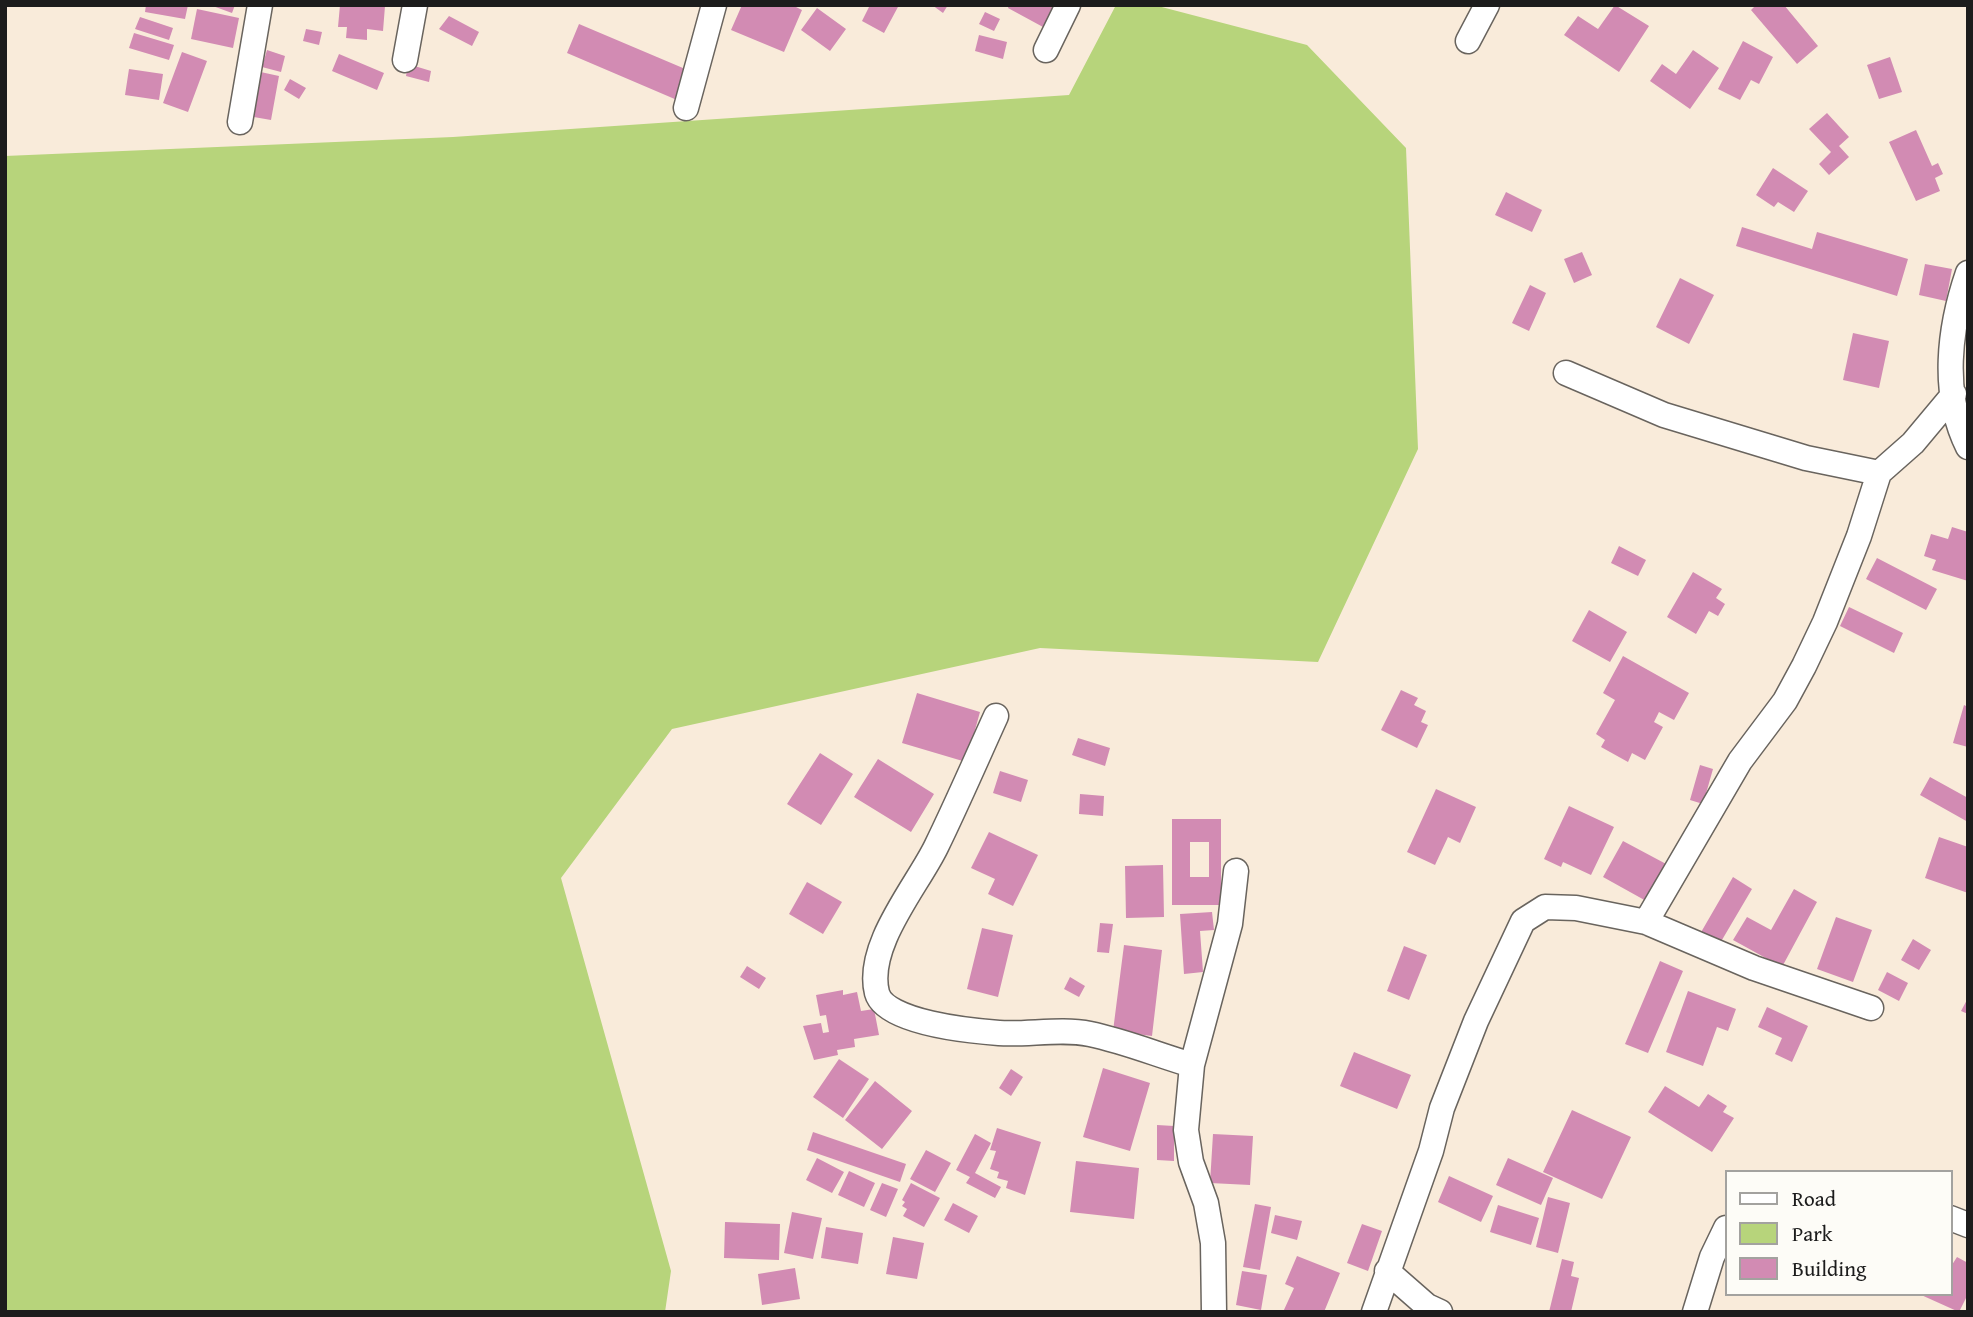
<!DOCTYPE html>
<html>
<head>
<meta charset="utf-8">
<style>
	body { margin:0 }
	#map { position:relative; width:1973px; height:1317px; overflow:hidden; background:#f9ebda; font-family:"Gentium Book Plus",serif }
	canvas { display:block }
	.frame { position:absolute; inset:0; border:7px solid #1c1c1c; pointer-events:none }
	.legend { position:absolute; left:1725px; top:1170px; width:228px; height:126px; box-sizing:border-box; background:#fdfcf7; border:2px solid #a3a29f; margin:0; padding:9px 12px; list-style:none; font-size:21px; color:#1c1c1c }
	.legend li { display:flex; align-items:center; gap:14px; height:35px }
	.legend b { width:35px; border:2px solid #a3a29f }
</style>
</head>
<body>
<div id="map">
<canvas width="1973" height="1317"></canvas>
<div class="frame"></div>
<ul class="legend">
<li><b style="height:9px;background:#fff"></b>Road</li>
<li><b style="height:19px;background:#b7d47b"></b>Park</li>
<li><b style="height:19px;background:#d28bb3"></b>Building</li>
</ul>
</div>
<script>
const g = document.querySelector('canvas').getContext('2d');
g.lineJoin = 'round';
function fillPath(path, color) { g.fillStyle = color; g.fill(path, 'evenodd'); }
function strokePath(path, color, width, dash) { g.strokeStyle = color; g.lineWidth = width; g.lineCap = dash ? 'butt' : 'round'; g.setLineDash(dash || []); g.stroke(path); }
fillPath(new Path2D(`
	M 1116,5 L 1154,5 L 1307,45 L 1406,148 L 1418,449 L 1318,662 L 1040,648 L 672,729 L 561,878 L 671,1271 L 665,1312 L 5,1312 L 5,156 L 453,137 L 1069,95 Z`), '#b7d47b');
fillPath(new Path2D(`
	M 146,5 L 188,5 L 185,19 L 145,12 Z
	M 210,5 L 235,5 L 232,13 Z
	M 340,5 L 385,6 L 383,31 L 367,29 L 367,40 L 346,38 L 347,27 L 338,27 Z
	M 742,5 L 792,5 L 802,10 L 784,52 L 731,30 Z
	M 870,5 L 899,5 L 884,33 L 862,21 Z
	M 932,5 L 948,5 L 943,13 Z
	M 1009,5 L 1052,5 L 1054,6 L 1043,27 L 1008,8 Z
	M 1615,5 L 1649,26 L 1619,72 L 1564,35 L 1578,16 L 1598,29 Z
	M 1756,5 L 1784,5 L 1818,46 L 1797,64 L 1751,10 Z
	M 817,8 L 846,29 L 830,51 L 801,30 Z
	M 197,9 L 239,18 L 233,48 L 191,39 Z
	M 985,12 L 1000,19 L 994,31 L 979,24 Z
	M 449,16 L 479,32 L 472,46 L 439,29 Z
	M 140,17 L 173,28 L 169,40 L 135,29 Z
	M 579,24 L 690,71 L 677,100 L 567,53 Z
	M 306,29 L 322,32 L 319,45 L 303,41 Z
	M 134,33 L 174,45 L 169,60 L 129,48 Z
	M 979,35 L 1007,42 L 1003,59 L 975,51 Z
	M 1743,41 L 1773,57 L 1759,84 L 1751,80 L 1740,100 L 1718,89 Z
	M 267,50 L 285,56 L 281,72 L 262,67 Z
	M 1693,50 L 1719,68 L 1690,109 L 1650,81 L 1662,64 L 1676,74 Z
	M 182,52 L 207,61 L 188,112 L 163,103 Z
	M 339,54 L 384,73 L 377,90 L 332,71 Z
	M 1890,57 L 1902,92 L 1879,99 L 1867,65 Z
	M 408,64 L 431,71 L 429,82 L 406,76 Z
	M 129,69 L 163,74 L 159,100 L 125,95 Z
	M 256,71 L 279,76 L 271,120 L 248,116 Z
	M 290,79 L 306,88 L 299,99 L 284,90 Z
	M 1827,113 L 1849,137 L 1839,146 L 1849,157 L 1829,175 L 1819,164 L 1831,152 L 1809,129 Z
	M 1916,130 L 1932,166 L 1938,163 L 1943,174 L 1935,178 L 1940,191 L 1916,201 L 1889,142 Z
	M 1773,168 L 1808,191 L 1794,212 L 1778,202 L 1774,207 L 1756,195 Z
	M 1506,192 L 1542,210 L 1532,232 L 1495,215 Z
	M 1742,227 L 1812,249 L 1817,232 L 1908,259 L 1897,296 L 1736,246 Z
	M 1582,252 L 1592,275 L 1574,283 L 1564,259 Z
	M 1925,264 L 1952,269 L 1946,301 L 1919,295 Z
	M 1680,278 L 1714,295 L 1689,344 L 1656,327 Z
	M 1530,285 L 1546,293 L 1529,331 L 1512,323 Z
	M 1853,333 L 1889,341 L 1879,388 L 1843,380 Z
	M 1952,527 L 1968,532 L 1968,581 L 1932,570 L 1936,560 L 1924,556 L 1931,534 L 1948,539 Z
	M 1619,546 L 1646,560 L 1638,576 L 1611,563 Z
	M 1877,558 L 1937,589 L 1926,610 L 1866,579 Z
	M 1693,572 L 1722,589 L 1716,598 L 1725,604 L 1718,616 L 1709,611 L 1696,634 L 1667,617 Z
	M 1849,607 L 1903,633 L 1894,653 L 1840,626 Z
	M 1589,610 L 1627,632 L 1610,662 L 1572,641 Z
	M 1623,656 L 1689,693 L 1674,720 L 1659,712 L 1654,722 L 1663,727 L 1645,760 L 1632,753 L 1628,762 L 1601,747 L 1605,740 L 1596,734 L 1615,700 L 1603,693 Z
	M 1401,690 L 1418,698 L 1414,705 L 1426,711 L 1421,722 L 1428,725 L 1417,748 L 1381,730 Z
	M 917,693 L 980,712 L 966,762 L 902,743 Z
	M 1964,705 L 1968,707 L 1968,747 L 1953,743 Z
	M 1078,738 L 1110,748 L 1105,766 L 1072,755 Z
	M 820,753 L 853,774 L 821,825 L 787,804 Z
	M 878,759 L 934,794 L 911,832 L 854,797 Z
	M 1700,765 L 1713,769 L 1703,804 L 1690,800 Z
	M 1000,771 L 1028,780 L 1021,802 L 993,793 Z
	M 1930,777 L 1968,798 L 1968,822 L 1920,795 Z
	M 1436,789 L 1476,807 L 1460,843 L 1448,837 L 1435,865 L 1407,852 Z
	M 1080,794 L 1104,796 L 1103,816 L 1079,814 Z
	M 1569,806 L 1614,827 L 1591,875 L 1563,862 L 1561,867 L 1544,859 Z
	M 1172,819 L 1221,819 L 1221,905 L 1172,905 ZM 1190,842 L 1209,842 L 1209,877 L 1190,877 Z
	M 989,832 L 1038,855 L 1013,906 L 988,894 L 995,879 L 971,868 Z
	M 1939,837 L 1968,847 L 1968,893 L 1925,878 Z
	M 1623,841 L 1668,865 L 1648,902 L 1603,877 Z
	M 1163,865 L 1164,917 L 1126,918 L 1125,866 Z
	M 1733,877 L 1752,889 L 1719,945 L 1700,934 Z
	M 807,882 L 842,902 L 823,934 L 789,914 Z
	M 1794,889 L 1817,902 L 1782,967 L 1733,940 L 1747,917 L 1771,930 Z
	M 1212,912 L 1214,930 L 1200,931 L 1203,972 L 1184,974 L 1180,914 Z
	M 1836,917 L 1872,930 L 1853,982 L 1817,969 Z
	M 1100,923 L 1113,924 L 1109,953 L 1097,952 Z
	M 982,928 L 1013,935 L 998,997 L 967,989 Z
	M 1913,939 L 1931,950 L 1919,970 L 1901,960 Z
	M 1124,945 L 1162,950 L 1152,1036 L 1113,1031 Z
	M 1404,946 L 1427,955 L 1409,1000 L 1387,991 Z
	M 1660,961 L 1683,971 L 1648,1053 L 1625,1044 Z
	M 747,966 L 766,978 L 759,989 L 740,977 Z
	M 1887,972 L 1908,983 L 1899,1001 L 1878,990 Z
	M 1070,977 L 1085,986 L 1079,997 L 1064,989 Z
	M 843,990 L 843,995 L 857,992 L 861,1011 L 874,1009 L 879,1035 L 854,1039 L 855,1047 L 837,1050 L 838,1055 L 814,1060 L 803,1026 L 821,1023 L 823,1033 L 829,1032 L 826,1015 L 820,1016 L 816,995 Z
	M 1688,991 L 1736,1009 L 1728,1031 L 1717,1027 L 1703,1066 L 1666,1052 Z
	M 1968,998 L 1968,1014 L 1961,1011 Z
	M 1767,1007 L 1808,1026 L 1792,1062 L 1775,1054 L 1782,1038 L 1758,1027 Z
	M 1354,1052 L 1411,1075 L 1397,1109 L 1340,1086 Z
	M 839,1059 L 869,1079 L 843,1118 L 813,1097 Z
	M 1103,1068 L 1150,1083 L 1130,1151 L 1083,1137 Z
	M 1011,1069 L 1023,1077 L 1011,1096 L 999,1088 Z
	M 875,1081 L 912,1111 L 882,1149 L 845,1120 Z
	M 1665,1086 L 1699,1107 L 1708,1094 L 1727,1106 L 1723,1112 L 1734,1118 L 1712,1152 L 1648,1112 Z
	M 1572,1110 L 1631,1137 L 1602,1199 L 1543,1172 Z
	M 1157,1125 L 1174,1126 L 1174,1161 L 1157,1160 Z
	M 997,1128 L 1041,1142 L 1025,1195 L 1006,1188 L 1008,1181 L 997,1178 L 999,1172 L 990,1169 L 996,1151 L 990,1150 Z
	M 813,1132 L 906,1164 L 900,1182 L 807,1150 Z
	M 975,1134 L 991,1143 L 975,1173 L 1001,1187 L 995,1198 L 966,1183 L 970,1177 L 956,1170 Z
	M 1213,1134 L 1253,1136 L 1250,1185 L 1210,1183 Z
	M 926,1150 L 951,1163 L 935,1192 L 910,1179 Z
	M 817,1158 L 844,1172 L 832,1193 L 806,1180 Z
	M 1508,1158 L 1553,1178 L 1541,1205 L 1496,1185 Z
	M 1076,1161 L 1139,1168 L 1134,1219 L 1070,1212 Z
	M 849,1171 L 875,1183 L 864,1207 L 838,1195 Z
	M 1449,1176 L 1493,1196 L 1481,1222 L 1438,1202 Z
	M 882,1183 L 898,1189 L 886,1217 L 870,1210 Z
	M 911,1183 L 940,1198 L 924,1227 L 903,1216 L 907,1209 L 902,1206 L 905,1202 L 902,1200 Z
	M 1548,1197 L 1570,1203 L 1558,1253 L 1536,1247 Z
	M 953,1203 L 978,1216 L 969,1233 L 944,1220 Z
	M 1255,1204 L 1271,1207 L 1260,1270 L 1243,1267 Z
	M 1498,1205 L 1539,1218 L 1531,1245 L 1490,1232 Z
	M 792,1212 L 822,1218 L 813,1259 L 784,1253 Z
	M 1275,1215 L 1302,1221 L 1297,1240 L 1271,1233 Z
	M 725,1222 L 780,1224 L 779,1260 L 724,1258 Z
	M 1362,1224 L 1382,1231 L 1368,1271 L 1347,1263 Z
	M 826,1227 L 863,1233 L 858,1264 L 821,1258 Z
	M 893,1237 L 924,1243 L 917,1279 L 886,1274 Z
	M 1297,1256 L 1340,1273 L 1324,1312 L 1283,1312 L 1294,1288 L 1285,1284 Z
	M 1957,1257 L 1968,1263 L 1968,1294 L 1959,1312 L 1919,1294 L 1950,1294 L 1950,1268 Z
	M 1562,1259 L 1574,1262 L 1571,1276 L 1579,1278 L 1571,1312 L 1549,1312 Z
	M 795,1268 L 800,1299 L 762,1305 L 758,1274 Z
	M 1242,1271 L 1267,1275 L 1261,1310 L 1236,1305 Z`), '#d28bb3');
const minor = new Path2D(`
	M 1468,41 L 1487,5
	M 1046,50 L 1068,5
	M 405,60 L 415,5
	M 686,108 L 714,5
	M 240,122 L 260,5
	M 1968,273 C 1949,328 1941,393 1968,447
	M 1566,373 L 1664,415 L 1806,458 L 1879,473
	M 996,716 C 976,760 957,804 936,847 C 917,886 865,946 877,993 C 885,1023 972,1031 999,1033 C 1028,1035 1061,1028 1090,1034 C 1124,1041 1158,1055 1192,1065
	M 1646,922 L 1740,761 L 1785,701 L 1804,666 L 1825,622 L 1859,536 L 1879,473 L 1913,443 L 1954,394
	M 1950,1218 L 1968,1225
	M 1387,1271 L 1427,1306 L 1440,1312
	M 1214,1312 L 1213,1243 L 1206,1203 L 1191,1162 L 1186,1130 L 1192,1065 L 1230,924 L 1236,871
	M 1374,1312 L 1431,1151 L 1442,1108 L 1476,1021 L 1523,921 L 1545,907 L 1576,908 L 1646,922 L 1754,968 L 1871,1008
	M 1695,1312 L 1712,1257 L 1726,1228`);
strokePath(minor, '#69645e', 27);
strokePath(minor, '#fff', 24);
</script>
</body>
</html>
